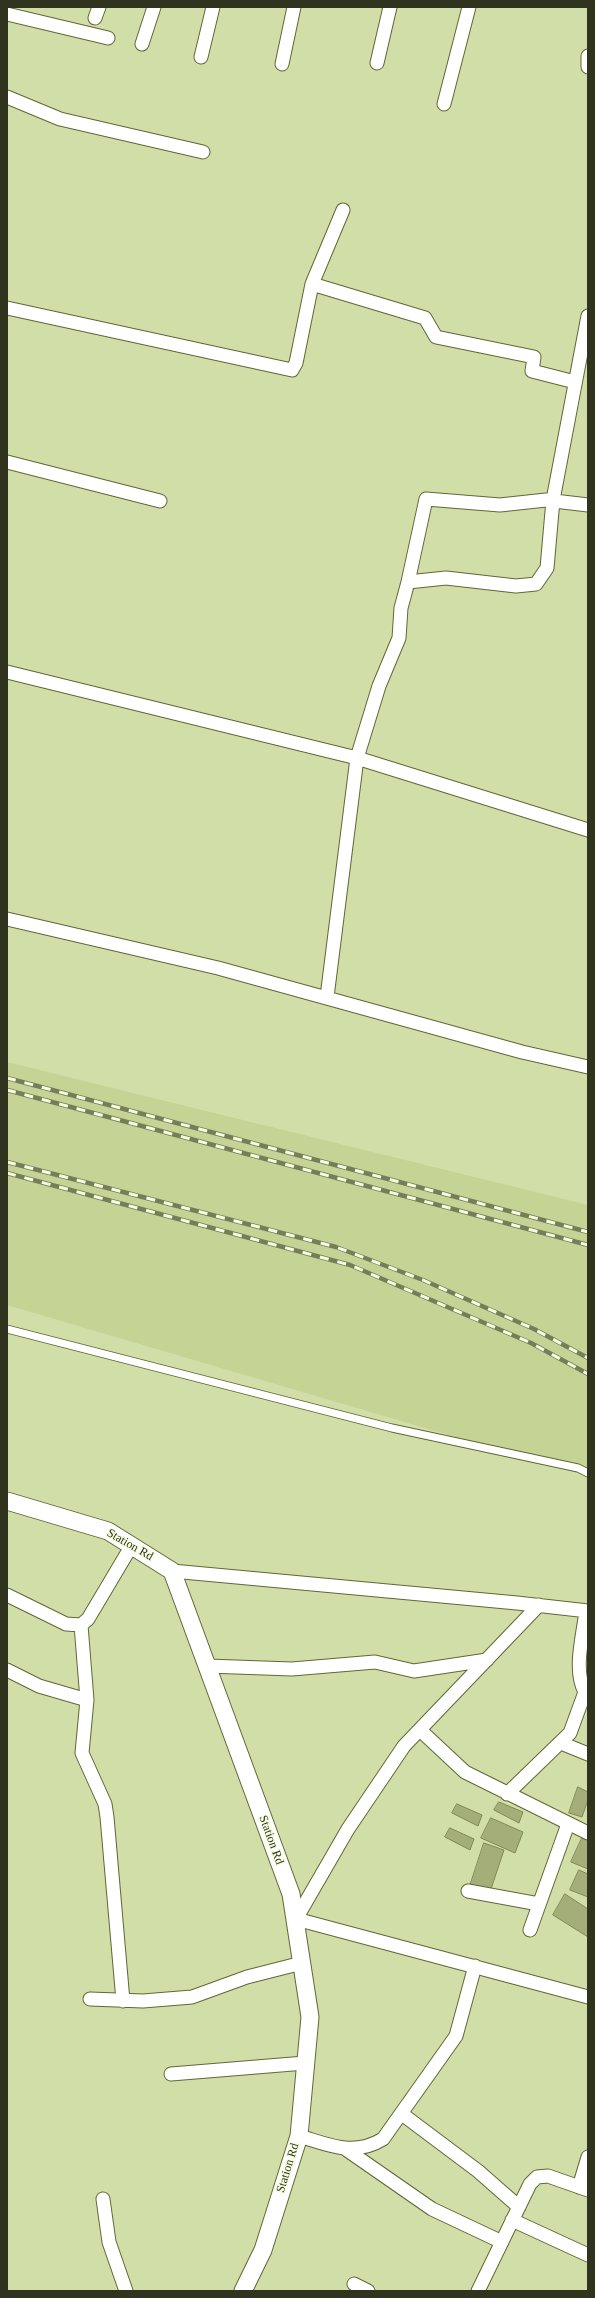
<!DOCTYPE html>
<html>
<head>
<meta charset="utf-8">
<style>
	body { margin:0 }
	#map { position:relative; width:595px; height:2298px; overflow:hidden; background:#d2dea7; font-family:"Times New Roman",serif }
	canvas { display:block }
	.frame { position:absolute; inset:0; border:8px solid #30341e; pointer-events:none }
</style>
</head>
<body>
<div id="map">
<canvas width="595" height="2298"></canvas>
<div class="frame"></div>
</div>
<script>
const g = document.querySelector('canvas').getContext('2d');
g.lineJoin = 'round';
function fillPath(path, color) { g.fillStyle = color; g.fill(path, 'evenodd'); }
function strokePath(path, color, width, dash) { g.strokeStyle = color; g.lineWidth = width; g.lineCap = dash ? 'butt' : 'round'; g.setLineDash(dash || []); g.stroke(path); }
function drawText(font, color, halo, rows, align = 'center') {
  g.font = font + ' "Times New Roman",serif'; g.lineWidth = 3; g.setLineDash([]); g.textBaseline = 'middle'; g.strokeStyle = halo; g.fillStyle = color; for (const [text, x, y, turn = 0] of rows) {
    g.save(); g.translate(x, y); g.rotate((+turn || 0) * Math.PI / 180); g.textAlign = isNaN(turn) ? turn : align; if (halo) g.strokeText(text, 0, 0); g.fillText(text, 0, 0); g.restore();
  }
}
fillPath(new Path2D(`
	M 7,1062 L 588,1205 L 588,1476 L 7,1305 Z`), '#c5d395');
const building = new Path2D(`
	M 578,1787 L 588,1792 L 588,1800 L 582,1817 L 569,1813 Z
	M 499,1802 L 523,1812 L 519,1823 L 494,1810 Z
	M 457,1804 L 482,1815 L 478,1826 L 452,1813 Z
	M 491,1818 L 523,1832 L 515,1853 L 481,1838 Z
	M 450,1828 L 474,1839 L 470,1850 L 445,1837 Z
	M 583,1836 L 588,1838 L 588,1869 L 571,1862 Z
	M 484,1843 L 504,1850 L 490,1892 L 470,1886 Z
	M 579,1870 L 588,1874 L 588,1897 L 570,1890 Z
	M 565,1894 L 588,1909 L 588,1937 L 553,1915 Z`);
fillPath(building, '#a3ae79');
strokePath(building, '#7f8956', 1);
const service = new Path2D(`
	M 7,1329 L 392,1428 L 578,1468 L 588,1473`);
const minor = new Path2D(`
	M 7,14 L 108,38
	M 95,18 L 99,7
	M 142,44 L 154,7
	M 588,56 L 588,67
	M 201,57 L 213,7
	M 377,63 L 390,7
	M 282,64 L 294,7
	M 7,97 L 60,119 L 203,152
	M 444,104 L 469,7
	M 312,284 L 425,318 L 436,337 L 534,357 L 532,371 L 575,382
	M 7,308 L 292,370 L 296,363 L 312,284 L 343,210
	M 7,462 L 160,501
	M 408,582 L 426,499 L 500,505 L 546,500 L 588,505
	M 7,672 L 357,758 L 588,830
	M 7,919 L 218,968 L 522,1052 L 588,1067
	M 327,997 L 357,758 L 379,686 L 399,638 L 401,608 L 408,582 L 446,578 L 516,586 L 536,584 L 547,568 L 553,500 L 588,316
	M 172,1571 L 517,1603 L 588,1611
	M 7,1595 L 66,1624 L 81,1625 L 88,1619 L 132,1545
	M 539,1605 L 404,1746 L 348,1829 L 296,1919 L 588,1997
	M 81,1625 L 87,1700 L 82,1753 L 105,1804 L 107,1817 L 123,2001
	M 207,1666 L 292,1669 L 375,1662 L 414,1671 L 487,1660
	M 7,1670 L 39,1686 L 87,1700
	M 585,1692 C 573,1670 583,1636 586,1611
	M 420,1730 L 465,1772 L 588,1833
	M 561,1743 L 588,1754
	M 507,1794 L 570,1733 L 585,1692 L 588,1693
	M 468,1891 L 539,1904
	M 530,1930 L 568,1824
	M 90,1999 L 143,2001 L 192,1997 L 247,1977 L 302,1963
	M 171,2074 L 305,2063
	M 402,2114 L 478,2171 L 519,2207
	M 299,2136 C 330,2145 353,2157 383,2139 L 456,2036 L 475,1966
	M 347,2150 L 432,2209 L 502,2242
	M 579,2187 L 588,2157
	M 103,2199 L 109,2242 L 126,2291
	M 512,2220 L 588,2255
	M 354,2284 L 368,2291
	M 478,2291 L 530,2184 L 537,2177 L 548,2176 L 588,2190`);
const tertiary = new Path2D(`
	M 7,1501 L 108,1531 L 172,1571 L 291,1894 L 310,2017 L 299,2136 L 263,2250 L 243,2291`);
strokePath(service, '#5f6836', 9);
strokePath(minor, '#5f6836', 15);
strokePath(tertiary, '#5f6836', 19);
strokePath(service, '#fff', 7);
strokePath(minor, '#fff', 13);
strokePath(tertiary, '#fff', 17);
const rail = new Path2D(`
	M 7,1078 L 588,1232
	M 7,1090 L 588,1245
	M 7,1162 L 336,1247 L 423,1280 L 534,1329 L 588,1358
	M 7,1173 L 350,1265 L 531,1343 L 588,1374`);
strokePath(rail, '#767e59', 4.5);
strokePath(rail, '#f5fce0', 3, [9]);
drawText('12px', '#30341e', '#f5fce0', [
	["Station Rd",130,1545,30],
	["Station Rd",271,1840,70],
	["Station Rd",288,2168,-73]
]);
</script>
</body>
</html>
